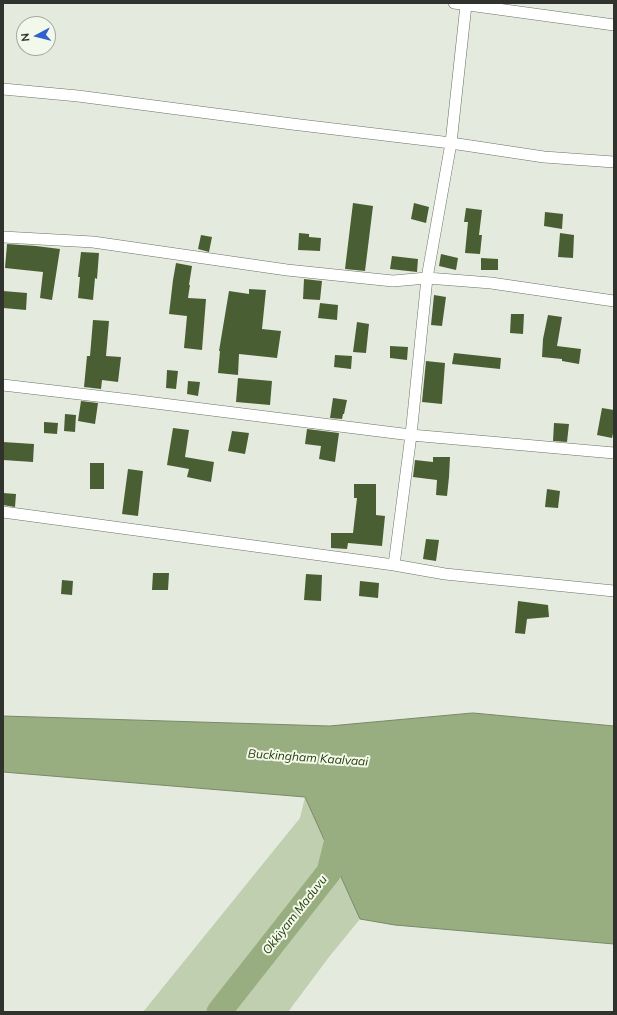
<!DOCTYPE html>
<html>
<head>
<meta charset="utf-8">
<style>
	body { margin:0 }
	#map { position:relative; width:617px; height:1015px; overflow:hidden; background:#e4ebde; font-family:Mulish,sans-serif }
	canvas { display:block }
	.frame { position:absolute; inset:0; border:4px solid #2f322d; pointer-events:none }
	.north { position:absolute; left:16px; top:16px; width:40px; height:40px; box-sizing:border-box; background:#f2f9eb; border:1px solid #a4a99f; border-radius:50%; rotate:263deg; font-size:11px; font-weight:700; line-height:16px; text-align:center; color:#2f322d }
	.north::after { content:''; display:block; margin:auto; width:14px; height:18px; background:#3260cf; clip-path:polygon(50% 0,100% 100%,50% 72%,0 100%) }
</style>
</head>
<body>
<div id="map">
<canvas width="617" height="1015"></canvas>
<div class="frame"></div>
<div class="north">N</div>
</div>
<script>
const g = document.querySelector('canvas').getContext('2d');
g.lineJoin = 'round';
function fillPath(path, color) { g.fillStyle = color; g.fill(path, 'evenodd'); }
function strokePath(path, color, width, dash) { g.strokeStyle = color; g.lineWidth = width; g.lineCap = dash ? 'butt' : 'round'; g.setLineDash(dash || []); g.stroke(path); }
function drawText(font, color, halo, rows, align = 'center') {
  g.font = font + ' Mulish,sans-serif'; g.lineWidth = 4; g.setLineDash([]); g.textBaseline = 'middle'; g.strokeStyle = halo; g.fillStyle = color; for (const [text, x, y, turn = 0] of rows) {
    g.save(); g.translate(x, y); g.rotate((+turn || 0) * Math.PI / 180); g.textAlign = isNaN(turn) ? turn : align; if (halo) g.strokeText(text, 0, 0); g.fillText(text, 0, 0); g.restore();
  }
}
fillPath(new Path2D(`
	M 305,797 L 360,919 L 329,957 L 288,1012 L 143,1012 L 300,818 Z`), '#bfcfaf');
const water = new Path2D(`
	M 473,713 L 614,726 L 614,944 L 395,925 L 360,919 L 305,797 L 3,772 L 3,716 L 329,726 Z`);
fillPath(water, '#98ae81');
strokePath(water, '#788968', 1);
strokePath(new Path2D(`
	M 219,1012 L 329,872 L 341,824`), '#98ae81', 25);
fillPath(new Path2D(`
	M 353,203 L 373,206 L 365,271 L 345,269 Z
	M 414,203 L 429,207 L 426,223 L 411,219 Z
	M 466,208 L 482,210 L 479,235 L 482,235 L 480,254 L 465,253 L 468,222 L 464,222 Z
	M 545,212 L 563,214 L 562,229 L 544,226 Z
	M 299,233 L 309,234 L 309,237 L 321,238 L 320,251 L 298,250 Z
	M 560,233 L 574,235 L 573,258 L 558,257 Z
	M 201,235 L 212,237 L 209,252 L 198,249 Z
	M 7,244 L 36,246 L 60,249 L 52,300 L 40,298 L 43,272 L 5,268 Z
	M 81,252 L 99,253 L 97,279 L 95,278 L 93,300 L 78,298 L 80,277 L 78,277 Z
	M 441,254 L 458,258 L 456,270 L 439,266 Z
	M 392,256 L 418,259 L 417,272 L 390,269 Z
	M 481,258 L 498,259 L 498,270 L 481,270 Z
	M 176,263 L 192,266 L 189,285 L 190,285 L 188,298 L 206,299 L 202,350 L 184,348 L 187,316 L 169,314 L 173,280 Z
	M 304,279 L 322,281 L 320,300 L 303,299 Z
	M 249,289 L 266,290 L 262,329 L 281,331 L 277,358 L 239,354 L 238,375 L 218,373 L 220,351 L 219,351 L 229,291 L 249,294 Z
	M 3,291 L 27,293 L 26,310 L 3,308 Z
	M 434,295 L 446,297 L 442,326 L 431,325 Z
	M 320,303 L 338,305 L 337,320 L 318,318 Z
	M 511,314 L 524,314 L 523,334 L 510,333 Z
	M 548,315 L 562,317 L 557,346 L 581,349 L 579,364 L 562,361 L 562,359 L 542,357 L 543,339 Z
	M 93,320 L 109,321 L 106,356 L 121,357 L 118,382 L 102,380 L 101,389 L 84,387 L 87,356 L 90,356 Z
	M 357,322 L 369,324 L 366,353 L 353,352 Z
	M 390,346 L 408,347 L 407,360 L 390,358 Z
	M 454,353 L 501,358 L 500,369 L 452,364 Z
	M 335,355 L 352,356 L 351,369 L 334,367 Z
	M 426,361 L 445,363 L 442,404 L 422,402 Z
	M 167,370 L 178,371 L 176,389 L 166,388 Z
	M 238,378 L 272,381 L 270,405 L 236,402 Z
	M 188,381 L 200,382 L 198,396 L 187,394 Z
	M 333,398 L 347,400 L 344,414 L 343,414 L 342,419 L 330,418 Z
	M 81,401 L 98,403 L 95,424 L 78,421 Z
	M 602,408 L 614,410 L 614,429 L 612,438 L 597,435 Z
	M 65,414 L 76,415 L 75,432 L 64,431 Z
	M 44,422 L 58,423 L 57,434 L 44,433 Z
	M 554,423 L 569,424 L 567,442 L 553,441 Z
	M 173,428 L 189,430 L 185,457 L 214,462 L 211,482 L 187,477 L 189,469 L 167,465 Z
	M 307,429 L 339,433 L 335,462 L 319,459 L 321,446 L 305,444 Z
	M 232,431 L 249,433 L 245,454 L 228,451 Z
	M 3,442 L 34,444 L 33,462 L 3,460 Z
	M 433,457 L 450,457 L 449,477 L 447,496 L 436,495 L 437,480 L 413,477 L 415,460 L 433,462 Z
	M 90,463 L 104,463 L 104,489 L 90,489 Z
	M 128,469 L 143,471 L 138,516 L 122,514 Z
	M 354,484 L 376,484 L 376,515 L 385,516 L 382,546 L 348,543 L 347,549 L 331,548 L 331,533 L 353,533 L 357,498 L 354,498 Z
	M 547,489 L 560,491 L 558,508 L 545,507 Z
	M 3,493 L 16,494 L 15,507 L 3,505 Z
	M 426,539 L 439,540 L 436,561 L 423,559 Z
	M 153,573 L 169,573 L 168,590 L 152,590 Z
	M 306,574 L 322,575 L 321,601 L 304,600 Z
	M 62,580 L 73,581 L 72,595 L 61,594 Z
	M 360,581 L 379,583 L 378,598 L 359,596 Z
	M 518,601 L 548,605 L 549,617 L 527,619 L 525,634 L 515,633 Z`), '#4a5e33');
const street = new Path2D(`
	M 454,3 L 614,25
	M 3,89 L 78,96 L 292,124 L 451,143 L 544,157 L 614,162
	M 3,237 L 93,242 L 287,270 L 393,281 L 427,278 L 491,283 L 614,301
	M 3,385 L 131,400 L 411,435 L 614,453
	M 3,512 L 394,565 L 445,574 L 614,591
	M 394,565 L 411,435 L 427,278 L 451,143 L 466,5`);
strokePath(street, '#6b7166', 12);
strokePath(street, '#fff', 11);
drawText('italic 12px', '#283c08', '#f2f9eb', [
	["Buckingham Kaalvaai",308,758,4],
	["Okkiyam Maduvu",295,915,-52]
]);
</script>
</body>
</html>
